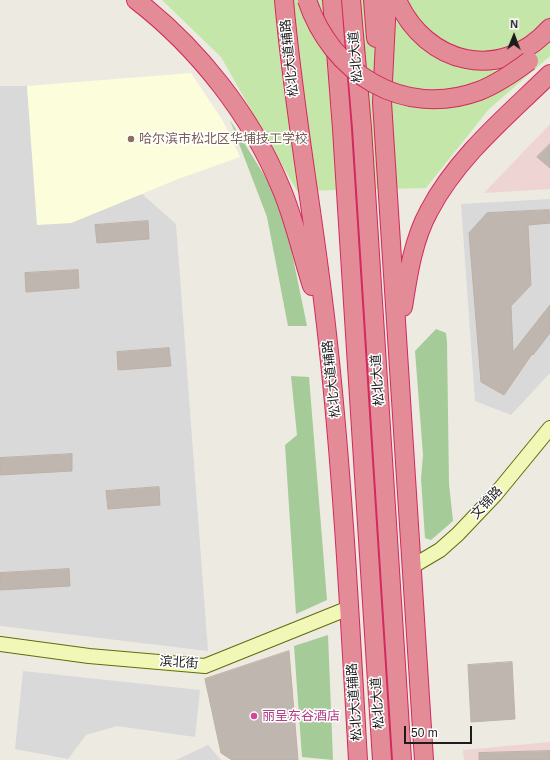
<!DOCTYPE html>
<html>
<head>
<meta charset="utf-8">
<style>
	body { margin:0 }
	#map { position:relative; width:550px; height:760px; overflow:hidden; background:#edeae2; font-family:Arial,sans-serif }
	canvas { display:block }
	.north { position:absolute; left:494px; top:16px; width:40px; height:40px; -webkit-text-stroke:3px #fff; paint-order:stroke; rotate:1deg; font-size:11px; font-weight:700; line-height:16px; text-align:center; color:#1c1c1c }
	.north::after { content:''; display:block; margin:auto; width:14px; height:18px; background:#1c1c1c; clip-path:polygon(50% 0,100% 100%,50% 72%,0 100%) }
	.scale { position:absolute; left:404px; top:726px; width:68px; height:18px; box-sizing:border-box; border:2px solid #1c1c1c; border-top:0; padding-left:5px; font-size:12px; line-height:14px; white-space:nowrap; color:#1c1c1c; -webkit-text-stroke:3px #fff; paint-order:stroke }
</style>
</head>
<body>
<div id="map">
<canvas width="550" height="760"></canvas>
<div class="north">N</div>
<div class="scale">50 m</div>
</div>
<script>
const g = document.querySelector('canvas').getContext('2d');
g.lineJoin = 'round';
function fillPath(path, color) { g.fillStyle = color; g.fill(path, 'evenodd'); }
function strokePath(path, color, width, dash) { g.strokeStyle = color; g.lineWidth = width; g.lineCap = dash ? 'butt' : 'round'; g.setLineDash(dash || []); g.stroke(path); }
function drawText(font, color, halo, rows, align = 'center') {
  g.font = font + ' Arial,"Noto Sans SC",sans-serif'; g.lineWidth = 3; g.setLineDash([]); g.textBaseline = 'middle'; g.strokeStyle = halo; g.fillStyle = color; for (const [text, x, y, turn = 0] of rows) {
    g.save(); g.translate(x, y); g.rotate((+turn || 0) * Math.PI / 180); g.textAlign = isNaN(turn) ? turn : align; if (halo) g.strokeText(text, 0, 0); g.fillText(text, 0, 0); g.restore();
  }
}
fillPath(new Path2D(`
	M 0,86 L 27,86 L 38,224 L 71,223 L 142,194 L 176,224 L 208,651 L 0,626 Z
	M 550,199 L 550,373 L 511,415 L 475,401 L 461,204 Z
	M 23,671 L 200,690 L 195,737 L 117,726 L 86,735 L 68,759 L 15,749 Z
	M 208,745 L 221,760 L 176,760 Z`), '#dad9d9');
fillPath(new Path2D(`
	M 550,124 L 550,189 L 484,193 Z
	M 550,742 L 550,760 L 464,760 L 463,750 Z`), '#eed4d2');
fillPath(new Path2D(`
	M 191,73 L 223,121 L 240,157 L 178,179 L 71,223 L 37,225 L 27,86 Z`), '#fcfedb');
fillPath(new Path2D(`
	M 162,0 L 550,0 L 550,56 L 489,109 L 426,188 L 297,191 L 221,57 Z`), '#c5e6a9');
fillPath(new Path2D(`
	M 230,120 L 274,191 L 286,224 L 307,326 L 288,326 L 267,217 Z
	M 436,329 L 446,333 L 447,342 L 449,484 L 453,521 L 431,540 L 425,538 L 421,479 L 423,455 L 415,351 Z
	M 291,376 L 309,377 L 327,600 L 296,614 L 285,445 L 297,435 Z
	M 328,635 L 333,760 L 302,757 L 294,646 Z`), '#a5cb98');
const building = new Path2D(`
	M 550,144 L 550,168 L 537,157 Z
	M 549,210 L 550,223 L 528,225 L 531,285 L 511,306 L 513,352 L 550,305 L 550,333 L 533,355 L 532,354 L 504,395 L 481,382 L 469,233 L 487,213 Z
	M 148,221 L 149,239 L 97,243 L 95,225 Z
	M 78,270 L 79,288 L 26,292 L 25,273 Z
	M 169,348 L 171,366 L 118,370 L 117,352 Z
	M 72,454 L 72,471 L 0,475 L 0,458 Z
	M 159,487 L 160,505 L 108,509 L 106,491 Z
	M 69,569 L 70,586 L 0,590 L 0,573 Z
	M 289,651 L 298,760 L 232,760 L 221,753 L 205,679 Z
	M 512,662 L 515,719 L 471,722 L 468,665 Z
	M 550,751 L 550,760 L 479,760 L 479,753 Z`);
fillPath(building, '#beb6af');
strokePath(building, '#beb1a5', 1);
const secondary = new Path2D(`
	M 413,566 L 440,550 L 458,534 L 495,495 L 550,428
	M 0,644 L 89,656 L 205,666 L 349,608`);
const highway = new Path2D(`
	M 136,0 C 198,48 251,115 281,188 C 294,218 302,255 312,286
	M 284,0 C 294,115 316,228 328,343 C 343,481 350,621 358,760
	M 332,0 L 342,129 L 382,760
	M 351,0 L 362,128 L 402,760
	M 373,0 L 376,38
	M 387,0 L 382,102 L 424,760
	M 397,0 C 426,65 501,83 550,28
	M 403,307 C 408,275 413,240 429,211 C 457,157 507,116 550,74`);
strokePath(secondary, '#5f6e08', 16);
strokePath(highway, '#d12a5c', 20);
strokePath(secondary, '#f1f7b7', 14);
strokePath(highway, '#e38c98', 18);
const highwayBridge = new Path2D(`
	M 307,0 C 331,73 403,119 479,91 C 497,84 513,73 529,61`);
strokePath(highwayBridge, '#d12a5c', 20, []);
strokePath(highwayBridge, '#e38c98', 18);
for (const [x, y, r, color] of [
	[131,139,4,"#8d6e63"],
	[254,716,4,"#d1479c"]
]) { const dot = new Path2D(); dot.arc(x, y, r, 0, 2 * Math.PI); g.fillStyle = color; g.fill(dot); strokePath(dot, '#fff', 1.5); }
drawText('13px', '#1c1c1c', '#fff', [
	["松北大道",356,57,-95],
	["松北大道辅路",290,58,-96],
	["松北大道辅路",332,379,-96],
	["松北大道",378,380,-94],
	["文锦路",487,503,-47],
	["滨北街",179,663,4],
	["松北大道辅路",355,702,-94],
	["松北大道",378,703,-94]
]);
drawText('13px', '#785e54', '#fff', [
	["哈尔滨市松北区华埔技工学校",139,139]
], 'left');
drawText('13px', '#b23c85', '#fff', [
	["丽呈东谷酒店",262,716]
], 'left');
</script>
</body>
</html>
